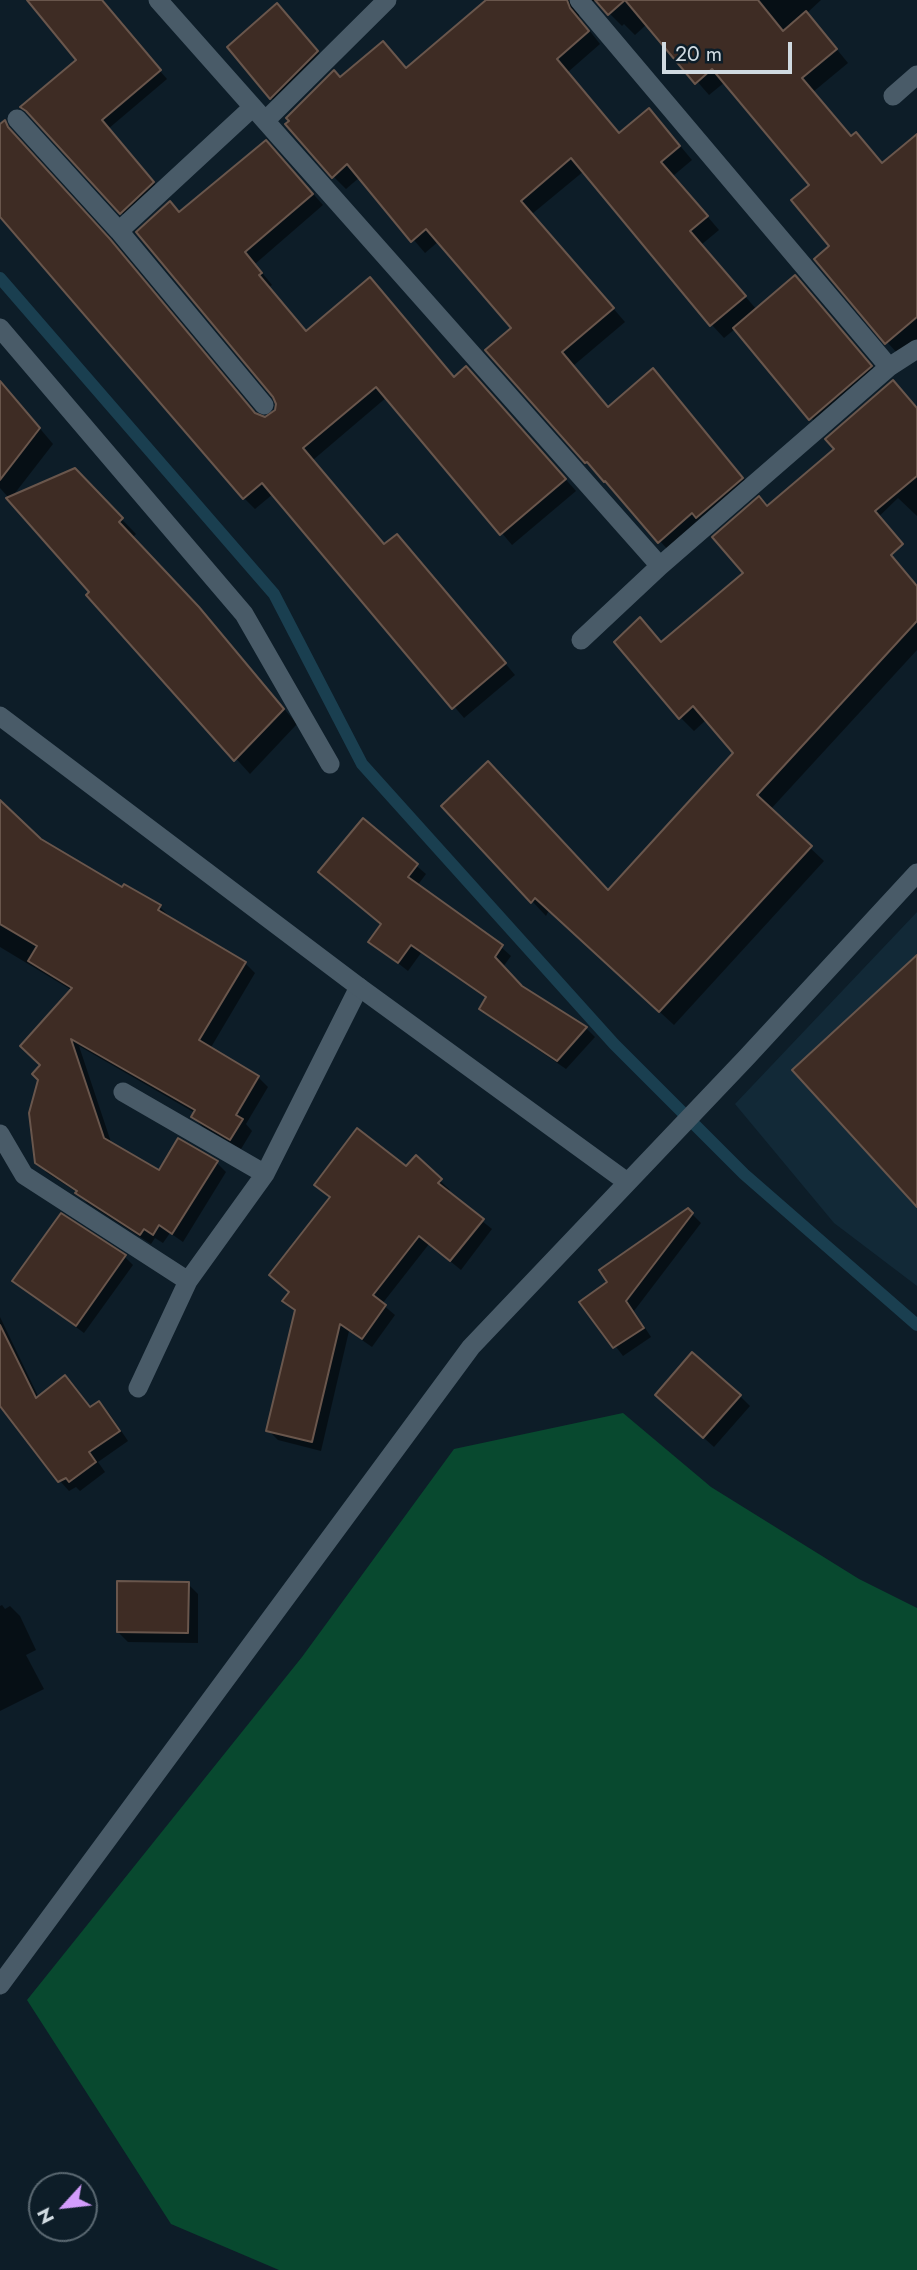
<!DOCTYPE html>
<html>
<head>
<meta charset="utf-8">
<style>
	body { margin:0 }
	#map { position:relative; width:917px; height:2270px; overflow:hidden; background:#0d1d28; font-family:Jost,sans-serif }
	canvas { display:block }
	.north { position:absolute; left:28px; top:2172px; width:70px; height:70px; box-sizing:border-box; background:#0d1d28; border:2px solid #5b6972; border-radius:50%; rotate:243deg; font-size:19px; font-weight:700; line-height:28px; text-align:center; color:#d0dae1 }
	.north::after { content:''; display:block; margin:auto; width:24px; height:32px; background:#d39cfc; clip-path:polygon(50% 0,100% 100%,50% 72%,0 100%) }
	.scale { position:absolute; left:662px; top:42px; width:130px; height:32px; box-sizing:border-box; border:4px solid #d0dae1; border-top:0; padding-left:9px; font-size:21px; line-height:24px; white-space:nowrap; color:#d0dae1; -webkit-text-stroke:5px #0d1d28; paint-order:stroke }
</style>
</head>
<body>
<div id="map">
<canvas width="917" height="2270"></canvas>
<div class="north">N</div>
<div class="scale">20 m</div>
</div>
<script>
const g = document.querySelector('canvas').getContext('2d');
g.lineJoin = 'round';
function fillPath(path, color) { g.fillStyle = color; g.fill(path, 'evenodd'); }
function strokePath(path, color, width, dash) { g.strokeStyle = color; g.lineWidth = width; g.lineCap = dash ? 'butt' : 'round'; g.setLineDash(dash || []); g.stroke(path); }
fillPath(new Path2D(`
	M 917,912 L 917,1286 L 834,1223 L 735,1104 Z`), '#122937');
fillPath(new Path2D(`
	M 623,1413 L 711,1487 L 859,1579 L 917,1608 L 917,2270 L 279,2270 L 171,2224 L 27,2000 L 302,1657 L 454,1449 Z`), '#08492f');
fillPath(new Path2D(`
	M 29,0 L 98,0 L 167,79 L 108,129 L 161,191 L 129,220 L 121,212 L 79,60 Z
	M 489,0 L 821,0 L 807,13 L 848,63 L 813,92 L 852,137 L 868,147 L 883,164 L 917,136 L 917,340 L 899,355 L 887,342 L 832,246 L 812,185 L 725,82 L 709,95 L 647,24 L 635,35 L 624,24 L 622,26 L 597,1 L 585,2 L 580,8 L 579,17 L 600,44 L 568,72 L 620,135 L 661,123 L 692,160 L 673,176 L 719,230 L 701,245 L 757,310 L 805,287 L 881,377 L 821,429 L 735,329 L 724,338 L 712,325 L 584,171 L 532,214 L 625,322 L 573,366 L 609,408 L 665,383 L 754,491 L 672,554 L 586,462 L 514,329 L 439,241 L 425,253 L 360,177 L 346,189 L 333,176 L 341,79 L 407,69 Z
	M 287,16 L 327,62 L 281,107 L 271,98 Z
	M 5,122 L 257,415 L 266,419 L 277,411 L 278,403 L 180,213 L 277,153 L 323,205 L 255,264 L 272,285 L 269,287 L 307,332 L 454,379 L 477,380 L 576,491 L 512,545 L 387,397 L 313,460 L 385,546 L 408,547 L 515,675 L 464,718 L 273,494 L 255,509 L 244,498 L 0,218 L 0,126 Z
	M 0,381 L 53,444 L 12,497 L 74,470 L 136,534 L 132,538 L 212,624 L 297,724 L 250,774 L 88,595 L 92,592 L 0,488 Z
	M 893,382 L 917,408 L 917,516 L 898,498 L 867,528 L 917,588 L 917,650 L 770,810 L 824,861 L 674,1025 L 549,910 L 546,916 L 443,806 L 608,892 L 736,753 L 707,719 L 694,731 L 680,717 L 640,619 L 663,643 L 745,573 L 768,508 L 836,449 Z
	M 0,803 L 40,841 L 123,889 L 160,907 L 170,917 L 245,963 L 255,973 L 210,1049 L 258,1077 L 268,1087 L 246,1124 L 252,1131 L 241,1149 L 203,1127 L 193,1117 L 195,1113 L 79,1046 L 112,1145 L 160,1172 L 216,1162 L 226,1172 L 183,1242 L 170,1233 L 163,1243 L 155,1238 L 151,1244 L 87,1203 L 78,1193 L 47,1173 L 37,1162 L 42,1065 L 73,991 L 0,947 Z
	M 363,820 L 426,874 L 417,886 L 501,947 L 511,956 L 503,967 L 523,989 L 586,1028 L 595,1037 L 566,1069 L 490,1017 L 481,1008 L 487,999 L 421,953 L 408,971 L 371,942 L 383,925 Z
	M 416,1158 L 450,1190 L 447,1193 L 492,1229 L 461,1270 L 429,1244 L 382,1304 L 395,1315 L 372,1347 L 349,1331 L 321,1451 L 278,1440 L 268,1430 L 296,1312 L 284,1301 L 291,1293 L 331,1198 L 317,1185 L 406,1168 Z
	M 688,1210 L 701,1223 L 634,1311 L 651,1337 L 623,1356 L 582,1302 L 610,1282 Z
	M 61,1216 L 125,1257 L 133,1265 L 84,1333 L 14,1281 Z
	M 0,1317 L 39,1398 L 65,1377 L 91,1408 L 99,1403 L 109,1413 L 128,1441 L 98,1462 L 105,1472 L 80,1491 L 76,1487 L 69,1491 L 60,1481 L 0,1403 Z
	M 740,1396 L 750,1406 L 714,1447 L 667,1405 Z
	M 188,1584 L 198,1594 L 198,1643 L 128,1642 L 118,1632 Z
	M 2,1605 L 5,1609 L 10,1606 L 20,1616 L 36,1650 L 26,1655 L 44,1689 L 0,1711 L 0,1606 Z`), '#0007');
strokePath(new Path2D(`
	M 0,278 L 274,594 L 362,764 L 614,1044 L 744,1174 L 917,1325`), '#1a3f50', 12);
const building = new Path2D(`
	M 27,0 L 102,0 L 161,70 L 102,120 L 154,182 L 120,214 L 26,111 L 20,107 L 76,60 Z
	M 486,0 L 567,0 L 570,8 L 589,31 L 557,59 L 619,133 L 649,108 L 680,146 L 661,162 L 708,216 L 690,231 L 746,296 L 710,326 L 571,158 L 521,201 L 614,308 L 562,352 L 608,407 L 653,368 L 743,478 L 696,518 L 692,513 L 658,543 L 605,481 L 604,482 L 587,462 L 585,463 L 485,350 L 511,328 L 426,229 L 411,242 L 347,164 L 332,178 L 285,124 L 289,121 L 286,118 L 334,70 L 340,77 L 383,41 L 406,68 Z
	M 595,0 L 758,0 L 783,31 L 806,11 L 837,49 L 802,78 L 851,136 L 856,132 L 882,163 L 917,134 L 917,317 L 885,344 L 814,259 L 829,246 L 791,200 L 809,185 L 712,69 L 695,84 L 625,0 L 608,15 Z
	M 277,3 L 318,51 L 270,99 L 227,47 Z
	M 5,120 L 8,127 L 110,239 L 255,413 L 265,417 L 275,410 L 276,404 L 273,397 L 136,232 L 170,201 L 179,212 L 266,140 L 313,194 L 245,252 L 262,273 L 259,275 L 306,331 L 370,277 L 454,377 L 466,366 L 566,479 L 500,535 L 376,387 L 303,448 L 384,544 L 397,534 L 506,663 L 452,709 L 262,483 L 243,499 L 0,217 L 0,124 Z
	M 795,275 L 872,366 L 809,420 L 733,328 Z
	M 893,380 L 917,408 L 917,476 L 875,511 L 903,544 L 891,555 L 917,586 L 917,621 L 757,795 L 812,846 L 659,1012 L 535,898 L 531,903 L 441,806 L 488,761 L 608,890 L 733,753 L 693,706 L 679,719 L 614,642 L 640,617 L 661,642 L 743,573 L 712,537 L 759,496 L 767,506 L 834,449 L 825,439 Z
	M 0,381 L 40,428 L 0,480 Z
	M 75,468 L 123,518 L 119,522 L 199,607 L 284,709 L 234,761 L 86,595 L 89,592 L 6,498 Z
	M 0,800 L 41,839 L 122,887 L 124,884 L 161,905 L 158,910 L 246,962 L 199,1040 L 259,1076 L 236,1115 L 243,1119 L 230,1140 L 191,1117 L 195,1110 L 71,1039 L 104,1138 L 159,1170 L 178,1138 L 218,1161 L 172,1234 L 159,1225 L 153,1235 L 144,1229 L 140,1235 L 75,1193 L 77,1191 L 35,1163 L 29,1113 L 38,1080 L 32,1074 L 40,1065 L 20,1046 L 72,988 L 28,961 L 37,946 L 0,924 Z
	M 363,818 L 418,864 L 408,877 L 503,945 L 495,957 L 522,986 L 587,1027 L 557,1061 L 479,1009 L 486,997 L 411,945 L 398,963 L 368,942 L 381,924 L 318,872 Z
	M 917,955 L 917,1207 L 792,1070 Z
	M 357,1128 L 406,1166 L 416,1155 L 442,1179 L 438,1183 L 484,1219 L 450,1261 L 419,1236 L 373,1295 L 386,1305 L 362,1339 L 340,1324 L 312,1442 L 266,1431 L 295,1310 L 282,1301 L 289,1292 L 269,1275 L 330,1197 L 314,1185 Z
	M 688,1208 L 693,1213 L 626,1301 L 644,1328 L 613,1348 L 579,1302 L 607,1282 L 599,1270 Z
	M 61,1213 L 126,1255 L 76,1326 L 12,1281 Z
	M 0,1325 L 36,1398 L 65,1375 L 90,1407 L 99,1401 L 120,1431 L 89,1452 L 96,1462 L 69,1482 L 66,1478 L 58,1482 L 0,1406 Z
	M 692,1352 L 741,1395 L 703,1438 L 655,1395 Z
	M 117,1581 L 189,1582 L 188,1633 L 117,1632 Z`);
fillPath(building, '#3e2c24');
strokePath(building, '#69564c', 2);
strokePath(new Path2D(`
	M 158,0 L 660,566
	M 579,0 L 889,367
	M 893,96 L 917,75
	M 17,119 L 119,231 L 264,405
	M 266,120 L 387,0
	M 119,231 L 253,107
	M 0,328 L 244,614 L 330,764
	M 581,640 L 660,566 L 889,367 L 917,349
	M 123,1092 L 265,1174
	M 0,1134 L 24,1175 L 188,1281
	M 138,1388 L 188,1281 L 265,1174 L 359,987`), '#495b68', 19);
strokePath(new Path2D(`
	M 0,716 L 359,987 L 627,1182
	M 0,1985 L 471,1347 L 746,1058 L 917,873`), '#495b68', 19);
</script>
</body>
</html>
